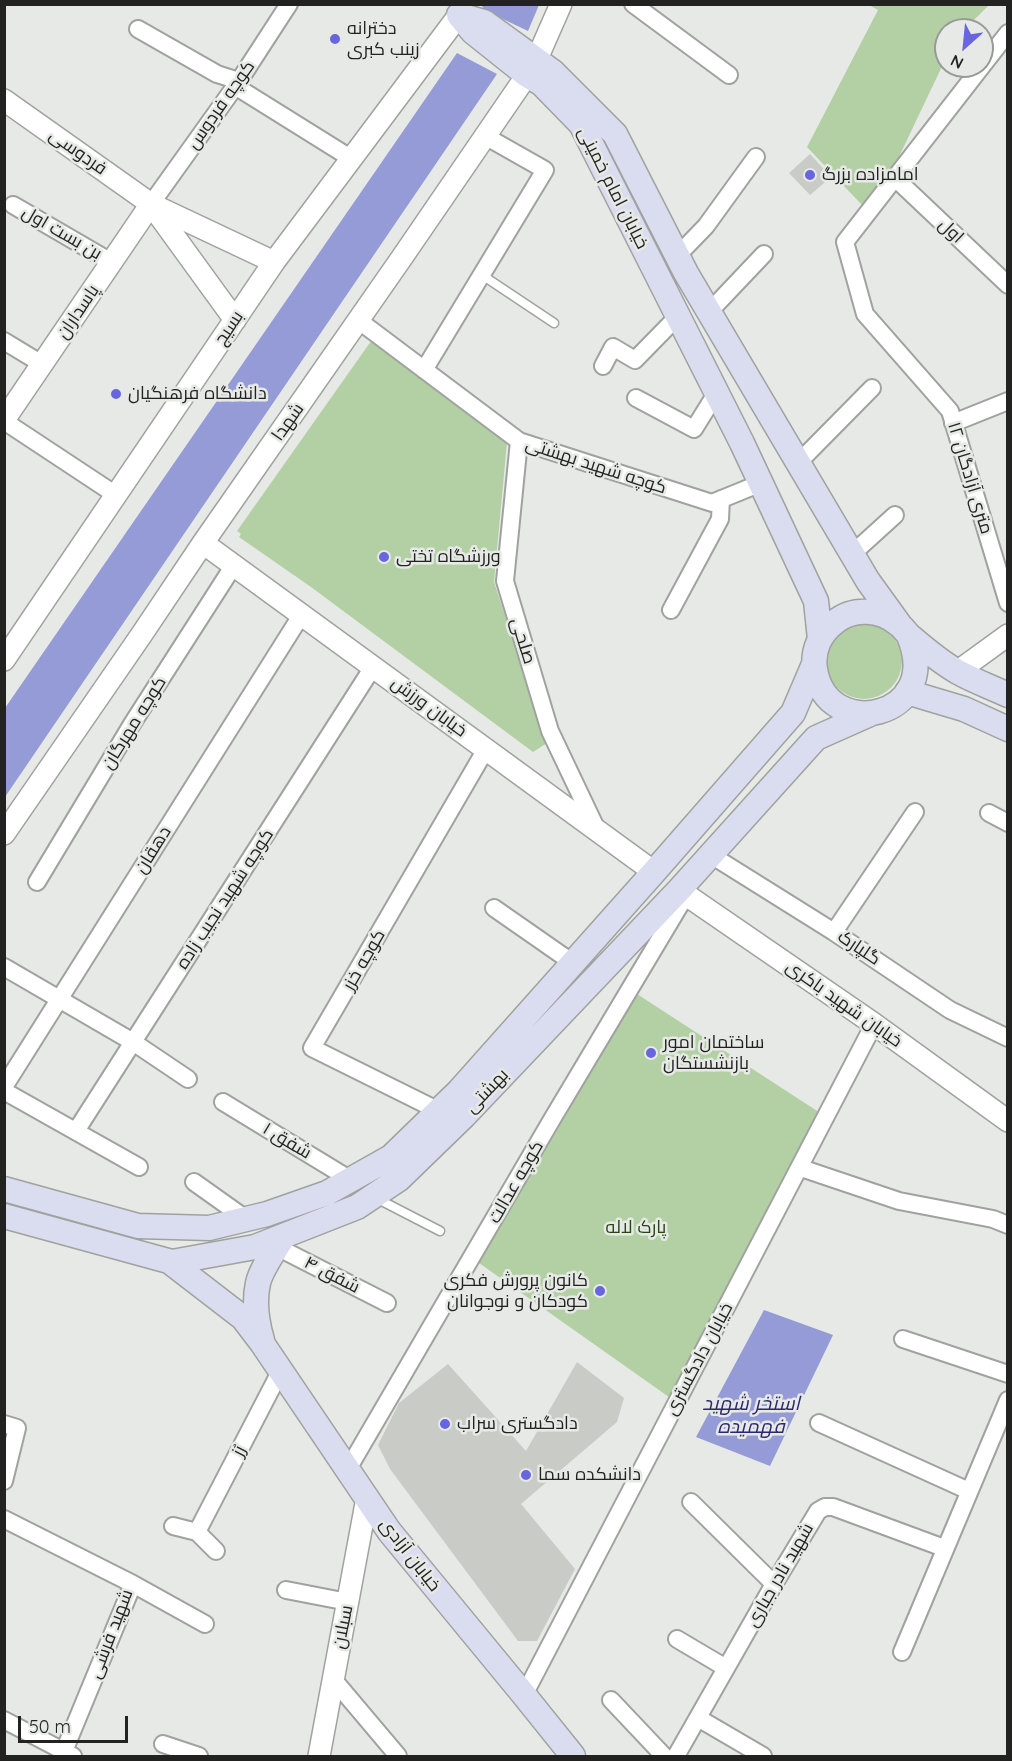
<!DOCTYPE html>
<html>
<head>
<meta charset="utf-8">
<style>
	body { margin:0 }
	#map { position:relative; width:1012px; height:1761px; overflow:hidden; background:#e6e9e5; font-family:Quicksand,sans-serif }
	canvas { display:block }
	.frame { position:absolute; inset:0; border:6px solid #222321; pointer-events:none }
	.north { position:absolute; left:934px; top:18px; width:60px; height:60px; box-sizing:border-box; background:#e6e9e5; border:2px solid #989a97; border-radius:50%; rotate:207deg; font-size:16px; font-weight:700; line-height:24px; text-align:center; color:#222321 }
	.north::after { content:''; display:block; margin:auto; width:21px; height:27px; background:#6865df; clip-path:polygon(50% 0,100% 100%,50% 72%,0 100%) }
	.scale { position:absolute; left:18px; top:1716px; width:110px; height:27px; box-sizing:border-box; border:3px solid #222321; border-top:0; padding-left:8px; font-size:18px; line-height:21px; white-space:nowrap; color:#222321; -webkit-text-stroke:4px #e6e9e5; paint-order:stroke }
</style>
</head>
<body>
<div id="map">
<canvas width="1012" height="1761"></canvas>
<div class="frame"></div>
<div class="north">N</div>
<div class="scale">50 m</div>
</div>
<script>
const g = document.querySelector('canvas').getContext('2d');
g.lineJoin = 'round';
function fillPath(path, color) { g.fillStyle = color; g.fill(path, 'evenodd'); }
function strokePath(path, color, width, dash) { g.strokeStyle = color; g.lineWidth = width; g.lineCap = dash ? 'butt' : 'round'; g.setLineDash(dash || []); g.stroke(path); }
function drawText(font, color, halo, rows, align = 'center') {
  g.font = font + ' Quicksand,Cairo,sans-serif'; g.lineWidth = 5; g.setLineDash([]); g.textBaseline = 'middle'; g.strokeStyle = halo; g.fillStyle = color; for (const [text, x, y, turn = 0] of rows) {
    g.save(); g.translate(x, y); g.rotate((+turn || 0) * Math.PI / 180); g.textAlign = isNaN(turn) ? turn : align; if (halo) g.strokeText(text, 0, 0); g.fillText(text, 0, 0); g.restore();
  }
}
fillPath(new Path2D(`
	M 869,5 L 989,5 L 964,30 L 946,30 L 946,58 L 896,163 L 862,205 L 807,147 L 878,10 Z
	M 373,340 L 499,428 L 507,442 L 494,582 L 547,743 L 533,752 L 311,587 L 239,537 L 241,534 L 237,531 L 369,344 Z
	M826 661a38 38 0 1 1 76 0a38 38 0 1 1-76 0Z
	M 637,994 L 831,1120 L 676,1402 L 479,1263 Z`), '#b2d0a4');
fillPath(new Path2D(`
	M 481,5 L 539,5 L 528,31 L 486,11 Z
	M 457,53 L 497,74 L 5,797 L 5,708 Z
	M 764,1310 L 833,1335 L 770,1466 L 696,1437 Z`), '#959bd6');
fillPath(new Path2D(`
	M 810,154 L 831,177 L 810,195 L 789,173 Z
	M 577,1362 L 624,1398 L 617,1422 L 521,1504 L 575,1569 L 537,1641 L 518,1641 L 390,1469 L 378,1445 L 399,1403 L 448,1364 L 526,1451 Z`), '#c8cbc6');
const service = new Path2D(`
	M 482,275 L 554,323
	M 376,1198 L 440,1231`);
const minor = new Path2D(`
	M 633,4 L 729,75
	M 138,29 L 217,74 L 239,81
	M 982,66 L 845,242 L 865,314 L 950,411 L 1008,603
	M 982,66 L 1008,33
	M 235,86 L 352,159
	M 895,178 L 1008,285
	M 151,204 L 239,81 L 289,4
	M 13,205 L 111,262
	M 677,256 L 706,226 L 756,157
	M 709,312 L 764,254
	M 358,320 L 519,441 L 712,503 L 761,483
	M 4,341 L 42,364
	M 603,366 L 613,347 L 635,360 L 678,316
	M 424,370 L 545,170 L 485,136
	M 636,398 L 694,429 L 717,392
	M 4,421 L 116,495
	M 953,423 L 1008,401
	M 519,441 L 505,581 L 550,731 L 597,830
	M 798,463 L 872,388
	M 852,554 L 895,515
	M 671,610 L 720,519 L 721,499
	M 989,813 L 1008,823
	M 711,855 L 834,932 L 950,1010 L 1008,1038
	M 37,882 L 132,724 L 234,565
	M 494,908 L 573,963
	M 834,932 L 915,812
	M 4,967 L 133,1042 L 188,1079
	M 4,1087 L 302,614
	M 4,1091 L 139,1167
	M 223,1102 L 351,1180
	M 439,1111 L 312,1048 L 486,749
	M 76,1131 L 373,667
	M 804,1169 L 899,1201 L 993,1219 L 1008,1225
	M 194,1182 L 246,1219
	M 277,1247 L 387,1303
	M 903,1339 L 1008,1374
	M 819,1423 L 969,1491
	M 4,1424 L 17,1428 L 4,1481
	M 348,1469 L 551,1121 L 686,895
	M 691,1502 L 774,1584
	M 4,1519 L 133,1584 L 205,1624
	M 173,1526 L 197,1532 L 216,1551
	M 197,1532 L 281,1370
	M 286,1590 L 348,1602
	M 677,1639 L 726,1668
	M 902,1652 L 1008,1400
	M 333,1679 L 398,1756
	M 524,1695 L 874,1024
	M 611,1700 L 664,1756
	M 698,1718 L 763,1756
	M 4,1720 L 73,1756
	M 163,1744 L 199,1756
	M 62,1756 L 133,1584
	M 676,1756 L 774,1584 L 818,1511 L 825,1507 L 833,1507 L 944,1548`);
const tertiary = new Path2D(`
	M 4,100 L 151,204 L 274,262
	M 153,207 L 235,320
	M 4,420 L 151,204
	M 203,543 L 654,872
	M 4,660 L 274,262 L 459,15
	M 957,672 L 1008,635
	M 4,834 L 142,634 L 203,543 L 403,256 L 527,75 L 536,61 L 561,4
	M 679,890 L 874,1024 L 1008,1121
	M 319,1756 L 367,1498`);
const secondary = new Path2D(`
	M 909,636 C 944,719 826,743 815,669 C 812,651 820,633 835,622 C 853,607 881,609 898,624 C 903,627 906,633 911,637 C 925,649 942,663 958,672 C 974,681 991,687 1008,695
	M 820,639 L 816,601 L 742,443 L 581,124 L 542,84 L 527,75 L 473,32 L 459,15 L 484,22 L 553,72 L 615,134 L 686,273 L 868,581 L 899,624
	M 907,692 L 964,709 L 1008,729
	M 4,1189 L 138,1226 L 209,1228 L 267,1214 L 327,1193 L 391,1157 L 459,1091 L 654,872 L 793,713 L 814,664
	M 4,1216 L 172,1262 L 255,1247 L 357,1207 L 399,1179 L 464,1116 L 679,890 L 816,738 L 870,714
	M 169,1261 L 243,1318 L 262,1343 L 389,1531 L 524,1695 L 573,1756
	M 262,1340 C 257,1323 254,1301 258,1283 C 262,1267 275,1251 283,1237`);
strokePath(service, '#9fa29e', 11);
strokePath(minor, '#9fa29e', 20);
strokePath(tertiary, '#9fa29e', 24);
strokePath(secondary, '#9fa29e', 27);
strokePath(service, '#fff', 8);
strokePath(minor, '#fff', 16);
strokePath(tertiary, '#fff', 21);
strokePath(secondary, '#dadcef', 24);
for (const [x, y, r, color] of [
	[335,39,6,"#6865df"],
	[810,175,6,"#6865df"],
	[116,394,6,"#6865df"],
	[384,557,6,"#6865df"],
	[651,1053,6,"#6865df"],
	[600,1291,6,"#6865df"],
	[445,1424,6,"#6865df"],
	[526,1475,6,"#6865df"]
]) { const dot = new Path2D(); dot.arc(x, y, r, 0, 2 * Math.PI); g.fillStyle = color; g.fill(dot); strokePath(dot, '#e6e9e5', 2); }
drawText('18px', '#222321', '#e6e9e5', [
	["دخترانه",347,29],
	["زینب کبری",347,50],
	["امامزاده بزرگ",822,175],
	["دانشگاه فرهنگیان",128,394],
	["ورزشگاه تختی",396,557],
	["ساختمان امور",663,1043],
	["بازنشستگان",663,1064],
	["کانون پرورش فکری",588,1281,"right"],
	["کودکان و نوجوانان",588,1302,"right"],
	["دادگستری سراب",457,1424],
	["دانشکده سما",538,1475]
], 'left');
drawText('18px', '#222321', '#e6e9e5', [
	["کوچه فردوس",221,105,-55],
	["فردوسی",78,152,35],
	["خیابان امام خمینی",613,188,63],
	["اول",951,231,43],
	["بن بست اول",62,233,30],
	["پاسداران",78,312,-56],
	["بسیج",229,328,-56],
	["شهدا",288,422,-55],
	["کوچه شهید بهشتی",596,466,18],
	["۱۲ متری آزادگان",970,478,73],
	["صلحی",523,641,73],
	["خیابان ورزش",429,707,36],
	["کوچه مهرگان",134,723,-58],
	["دهقان",153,850,-58],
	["کوچه شهید نجیب زاده",225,899,-57],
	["گلپارک",859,948,34],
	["کوچه خزر",364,960,-60],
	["خیابان شهید باکری",844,1004,35],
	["بهشتی",487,1091,-46],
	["شفق ۱",287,1141,31],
	["کوچه عدالت",516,1182,-60],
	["شفق ۴",332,1275,27],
	["خیابان دادگستری",699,1359,-62],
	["رُز",239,1451,-63],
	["خیابان آزادی",410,1555,52],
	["شهید نادر جباری",780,1575,-60],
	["سبلان",343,1627,-79],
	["شهید فرشی",111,1634,-69]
]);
drawText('18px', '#24470d', '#e6e9e5', [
	["پارک لاله",636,1228]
]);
drawText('italic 20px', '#2c286e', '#e6e9e5', [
	["استخر شهید",751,1404],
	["فهمیده",751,1427]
]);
</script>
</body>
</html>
